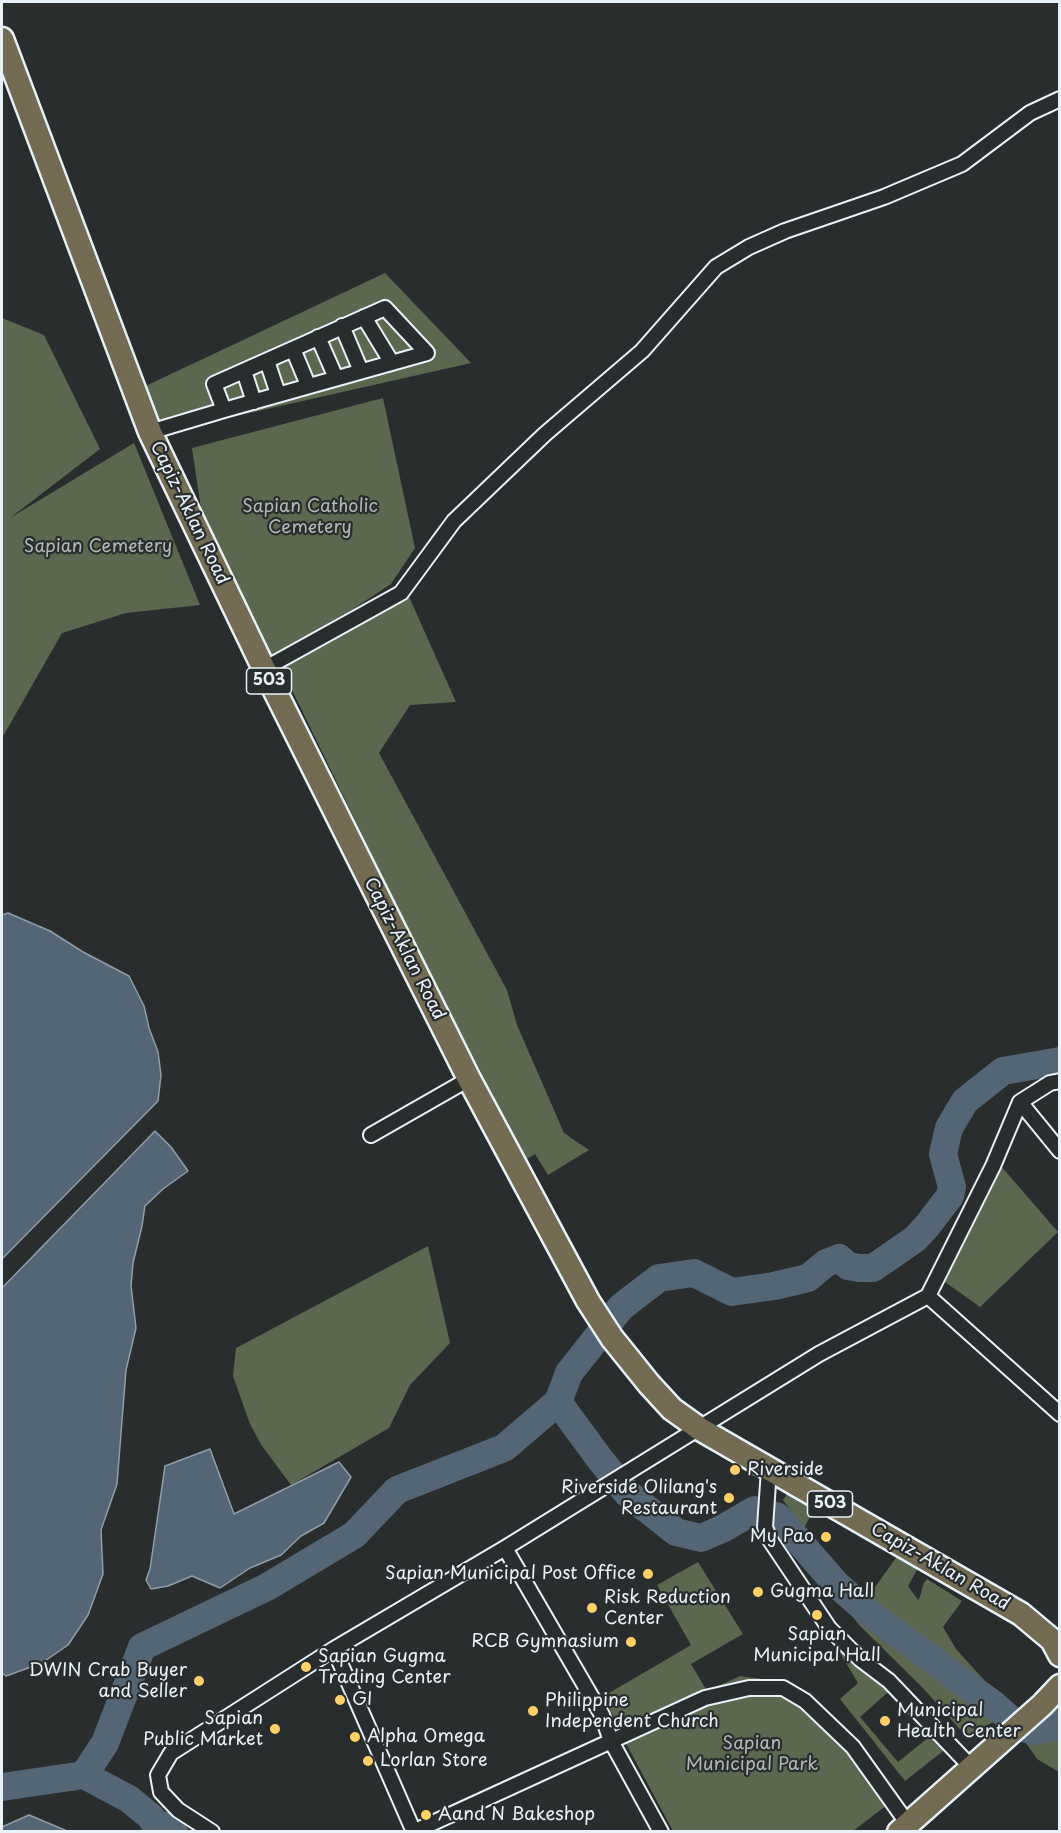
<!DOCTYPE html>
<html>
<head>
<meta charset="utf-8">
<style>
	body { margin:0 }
	#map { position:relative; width:1061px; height:1833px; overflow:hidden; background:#2a2d2e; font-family:"Playpen Sans",sans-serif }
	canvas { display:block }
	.frame { position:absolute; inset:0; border:3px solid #e8f1f8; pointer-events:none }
</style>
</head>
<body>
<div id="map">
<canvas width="1061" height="1833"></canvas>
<div class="frame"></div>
</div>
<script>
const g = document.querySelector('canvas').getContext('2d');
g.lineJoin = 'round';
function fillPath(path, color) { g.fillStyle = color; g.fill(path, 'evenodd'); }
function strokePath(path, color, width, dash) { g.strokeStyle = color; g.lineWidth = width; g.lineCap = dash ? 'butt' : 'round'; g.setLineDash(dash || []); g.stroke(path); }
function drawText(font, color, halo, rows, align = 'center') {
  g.font = font + ' "Playpen Sans",sans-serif'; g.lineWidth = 4.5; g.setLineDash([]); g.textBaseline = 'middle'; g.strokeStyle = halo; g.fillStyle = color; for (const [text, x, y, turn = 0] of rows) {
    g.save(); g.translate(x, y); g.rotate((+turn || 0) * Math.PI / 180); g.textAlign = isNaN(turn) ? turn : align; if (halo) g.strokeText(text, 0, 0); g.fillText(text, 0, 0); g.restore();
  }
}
fillPath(new Path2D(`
	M 385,273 L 471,363 L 152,435 L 135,391 Z
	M 2,318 L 44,335 L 100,449 L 10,518 L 134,443 L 200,605 L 126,613 L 62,633 L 2,738 Z
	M 383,398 L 415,548 L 391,584 L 353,609 L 270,657 L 202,515 L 192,448 Z
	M 406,590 L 456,702 L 410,705 L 379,753 L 507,990 L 517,1025 L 564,1133 L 589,1150 L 548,1175 L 535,1154 L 524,1161 L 480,1070 L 429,973 L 278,661 Z
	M 994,1158 L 1058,1232 L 980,1307 L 931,1272 Z
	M 428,1246 L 450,1343 L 410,1385 L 389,1428 L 291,1485 L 262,1446 L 250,1424 L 233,1376 L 236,1348 Z
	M 792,1487 L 819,1500 L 804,1528 L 783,1500 Z
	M 898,1555 L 918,1568 L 908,1586 L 918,1600 C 923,1594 920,1587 927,1579 L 962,1601 L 943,1627 L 956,1649 L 1013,1712 L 966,1736 L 922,1687 L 859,1625 L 835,1593 L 849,1589 L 866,1600 Z
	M 698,1562 L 743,1634 L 691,1664 L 707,1691 L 740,1676 L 792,1683 L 891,1802 L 853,1831 L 673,1831 L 622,1736 L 604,1696 L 691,1645 L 657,1585 Z
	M 848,1638 L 894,1687 L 860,1717 L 898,1762 L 934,1733 L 944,1728 L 956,1741 L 905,1781 L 840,1699 L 858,1683 L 836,1646 Z
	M 1049,1694 L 1059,1706 L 1059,1772 L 1037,1759 L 1022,1737 Z`), '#5b674f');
const water = new Path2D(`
	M 8,913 L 50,931 L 83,952 L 129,976 L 144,1006 L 149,1028 L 158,1052 L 161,1075 L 158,1101 L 2,1259 L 2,915 Z
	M 155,1131 L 171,1147 L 188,1171 L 163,1189 L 145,1206 L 142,1226 L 133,1263 L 131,1286 L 136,1328 L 126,1370 L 117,1484 L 101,1530 L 103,1574 L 88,1615 L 68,1645 L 42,1663 L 6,1676 L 2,1673 L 2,1288 Z
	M 210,1449 L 234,1514 L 339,1462 L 351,1477 L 324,1523 L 301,1536 L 281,1555 L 250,1568 L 220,1588 L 192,1576 L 168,1586 L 151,1589 L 146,1580 L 150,1569 L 165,1466 Z
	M 29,1815 L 67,1831 L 2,1831 L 2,1827 Z`);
fillPath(water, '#546676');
strokePath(water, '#8f9eaa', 1.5);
strokePath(new Path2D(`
	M 558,1402 L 599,1458 L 627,1493 L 676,1532 L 701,1538 L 722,1529 L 755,1510 L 778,1517 L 836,1584 L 872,1615 L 993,1704 L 1019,1727 L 1034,1731 L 1060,1726
	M 84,1775 L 105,1743 L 142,1647 L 267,1587 L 354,1535 L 397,1490 L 504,1448 L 558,1402 L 569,1373 L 621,1307 L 659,1278 L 694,1273 L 732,1292 L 774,1286 L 808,1278 L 826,1263 L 839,1258 L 848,1266 L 859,1268 L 873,1268 L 915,1239 L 927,1226 L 950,1196 L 952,1187 L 943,1154 L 949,1128 L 965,1101 L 1003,1071 L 1060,1061
	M 2,1787 L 84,1775 L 129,1799 L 151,1817 L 158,1830 L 170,1825 L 174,1832`), '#546676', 28);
const street = new Path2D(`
	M 364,317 L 392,363
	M 342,326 L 361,371
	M 318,337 L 336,378
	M 293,349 L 308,385
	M 267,361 L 278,394
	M 244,371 L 254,402
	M 150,432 L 224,410 L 214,384 L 385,308 L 427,353 L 224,410
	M 264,669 L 401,593 L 454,521 L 545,434 L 642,351 L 716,267 L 749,247 L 785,231 L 884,197 L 962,164 L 1030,113 L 1060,99
	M 1020,1102 L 1060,1151
	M 371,1135 L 469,1079
	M 928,1296 L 1060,1414
	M 769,1469 L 765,1527 L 770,1540 L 829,1628 L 860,1659 L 889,1681 L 972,1768
	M 505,1548 L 602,1715 L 611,1741 L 661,1832
	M 334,1649 L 414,1832
	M 212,1832 L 178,1810 L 161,1792 L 158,1775 L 171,1753 L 334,1649 L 505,1548 L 819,1354 L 928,1296 L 993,1166 L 1020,1102 L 1050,1083 L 1060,1081
	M 413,1832 L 705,1698 L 749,1688 L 783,1688 L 805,1701 L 853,1747 L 908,1824`);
const primary = new Path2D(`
	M 2,39 L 150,432 L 264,669 L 469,1079 L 588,1301 L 612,1338 L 649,1384 L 672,1409 L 700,1429 L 1021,1614 L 1052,1640 L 1060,1655
	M 899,1832 L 1042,1705 L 1060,1686`);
strokePath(street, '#e8f1f8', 18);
strokePath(primary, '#e8f1f8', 27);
strokePath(street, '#2a2d2e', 14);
strokePath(primary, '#736b52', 22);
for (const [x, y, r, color] of [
	[735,1470,6,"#ffd166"],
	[729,1498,6,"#ffd166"],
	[826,1537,6,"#ffd166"],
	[648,1574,6,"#ffd166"],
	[758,1592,6,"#ffd166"],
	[592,1608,6,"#ffd166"],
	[817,1615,6,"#ffd166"],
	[631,1642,6,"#ffd166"],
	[306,1667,6,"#ffd166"],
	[199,1681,6,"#ffd166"],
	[340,1700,6,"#ffd166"],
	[533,1711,6,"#ffd166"],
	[885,1721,6,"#ffd166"],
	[275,1729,6,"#ffd166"],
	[355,1737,6,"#ffd166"],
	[368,1761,6,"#ffd166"],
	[426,1815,6,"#ffd166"]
]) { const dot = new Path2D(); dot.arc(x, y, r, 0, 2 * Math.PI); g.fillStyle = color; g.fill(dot); strokePath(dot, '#2a2d2e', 2); }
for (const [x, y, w] of [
	[269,681,45],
	[830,1504,45]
]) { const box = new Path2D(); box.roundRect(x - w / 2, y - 13, w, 26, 4.5); g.fillStyle = '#2a2d2e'; g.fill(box); strokePath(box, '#e8f1f8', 1.5); }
drawText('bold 16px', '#e8f1f8', null, [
	["503",269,681],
	["503",830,1504]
]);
drawText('18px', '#b0bab4', '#2a2d2e', [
	["Sapian Catholic",310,507],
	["Cemetery",310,528],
	["Sapian Cemetery",98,547],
	["Sapian",752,1744],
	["Municipal Park",752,1765]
]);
drawText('18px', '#e8f1f8', '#2a2d2e', [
	["Capiz-Aklan Road",189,513,64],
	["Capiz-Aklan Road",404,949,63],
	["Capiz-Aklan Road",940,1567,30]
]);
drawText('18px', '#e8f1f8', '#2a2d2e', [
	["Riverside",747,1470],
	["Riverside Olilang's",717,1488,"right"],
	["Restaurant",717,1509,"right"],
	["My Pao",814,1537,"right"],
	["Sapian Municipal Post Office",636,1574,"right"],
	["Gugma Hall",770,1592],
	["Risk Reduction",604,1598],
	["Center",604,1619],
	["Sapian",817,1635,"center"],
	["Municipal Hall",817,1656,"center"],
	["RCB Gymnasium",619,1642,"right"],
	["Sapian Gugma",318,1657],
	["Trading Center",318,1678],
	["DWIN Crab Buyer",187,1671,"right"],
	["and Seller",187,1692,"right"],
	["GI",352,1700],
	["Philippine",545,1701],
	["Independent Church",545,1722],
	["Municipal",897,1711],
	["Health Center",897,1732],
	["Sapian",263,1719,"right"],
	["Public Market",263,1740,"right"],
	["Alpha Omega",367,1737],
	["Lorlan Store",380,1761],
	["Aand N Bakeshop",438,1815]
], 'left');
</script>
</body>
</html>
